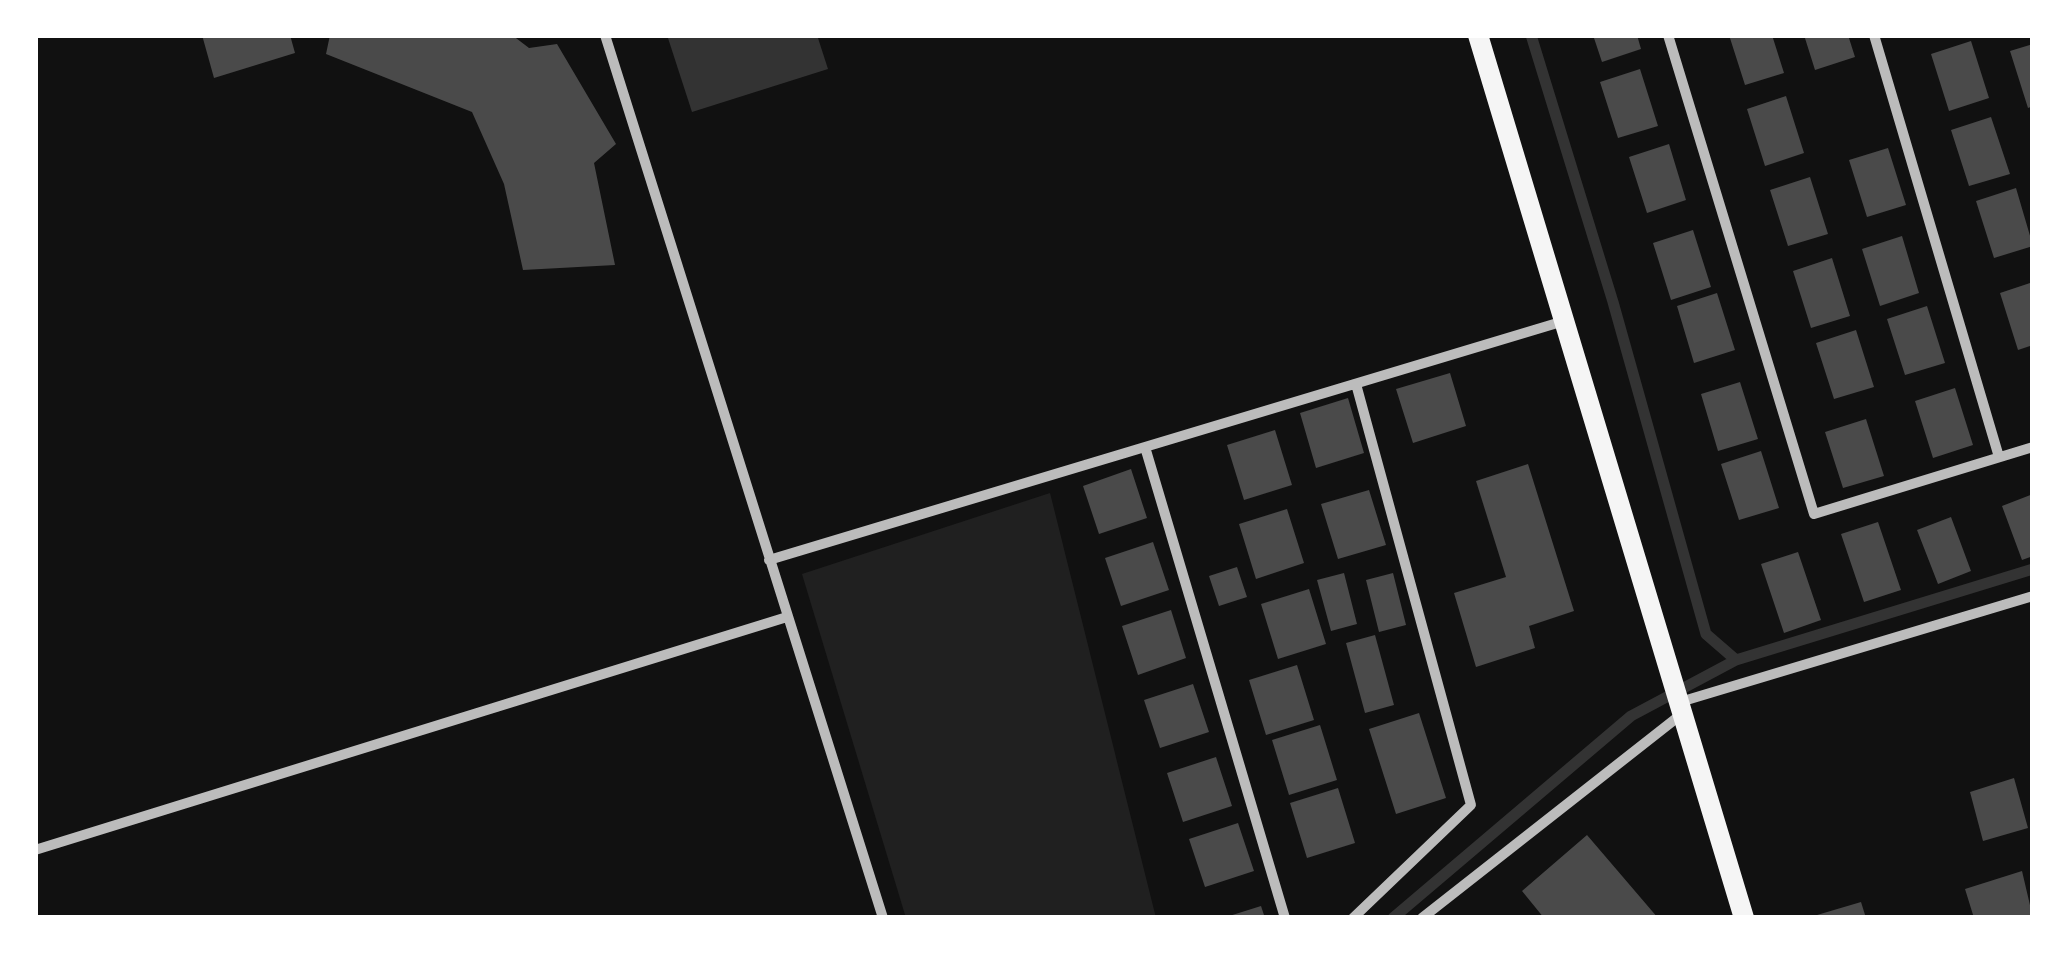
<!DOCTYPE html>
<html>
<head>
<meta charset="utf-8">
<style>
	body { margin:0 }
	#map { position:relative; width:2068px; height:953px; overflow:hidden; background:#111; font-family:Quicksand,sans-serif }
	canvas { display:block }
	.frame { position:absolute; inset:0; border:38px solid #fff; pointer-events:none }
</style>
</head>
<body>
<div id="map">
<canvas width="2068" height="953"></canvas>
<div class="frame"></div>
</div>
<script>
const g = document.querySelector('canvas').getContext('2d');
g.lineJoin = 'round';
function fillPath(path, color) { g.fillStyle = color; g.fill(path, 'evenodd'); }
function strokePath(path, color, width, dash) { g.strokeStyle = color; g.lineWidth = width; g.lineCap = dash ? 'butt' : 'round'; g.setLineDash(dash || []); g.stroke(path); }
fillPath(new Path2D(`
	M 1050,493 L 1156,918 L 906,918 L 802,574 Z`), '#202020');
fillPath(new Path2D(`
	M 667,35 L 817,35 L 828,69 L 692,112 Z`), '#333');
strokePath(new Path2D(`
	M 1531,35 L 1613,302 L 1706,634 L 1736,660
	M 1393,918 L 1631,716 L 1736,660 L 2033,569`), '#333', 11);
fillPath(new Path2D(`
	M 202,35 L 290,35 L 295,53 L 214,78 Z
	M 330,35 L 512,35 L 529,48 L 557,44 L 616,144 L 594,163 L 615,265 L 523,270 L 504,184 L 472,112 L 326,54 Z
	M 1593,35 L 1637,35 L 1641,49 L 1602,62 Z
	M 1729,35 L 1772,35 L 1784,73 L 1745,85 Z
	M 1804,35 L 1848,35 L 1855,57 L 1815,70 Z
	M 1971,41 L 1989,98 L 1949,111 L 1931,54 Z
	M 2033,44 L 2033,106 L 2028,108 L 2010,51 Z
	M 1640,69 L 1658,126 L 1618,138 L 1600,82 Z
	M 1786,96 L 1804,153 L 1765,166 L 1747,109 Z
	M 1991,117 L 2010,174 L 1969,186 L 1951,130 Z
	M 1669,144 L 1686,200 L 1647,213 L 1629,157 Z
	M 1888,148 L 1906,205 L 1867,217 L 1849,160 Z
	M 1810,177 L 1828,234 L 1788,246 L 1770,190 Z
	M 2016,188 L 2033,246 L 1994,258 L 1976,201 Z
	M 1693,230 L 1711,287 L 1671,300 L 1653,243 Z
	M 1902,236 L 1919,293 L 1880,306 L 1862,249 Z
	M 1832,258 L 1850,316 L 1811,328 L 1793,271 Z
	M 2033,282 L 2033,345 L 2018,350 L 2000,293 Z
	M 1717,293 L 1735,350 L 1694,363 L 1677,306 Z
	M 1927,306 L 1945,363 L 1905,375 L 1887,319 Z
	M 1856,330 L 1874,387 L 1834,399 L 1816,343 Z
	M 1450,373 L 1466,426 L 1413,443 L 1396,389 Z
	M 1740,382 L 1758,439 L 1718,451 L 1701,394 Z
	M 1955,388 L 1973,445 L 1933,458 L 1915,401 Z
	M 1348,398 L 1364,453 L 1316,468 L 1300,413 Z
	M 1866,419 L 1884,476 L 1843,488 L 1825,432 Z
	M 1275,430 L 1292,485 L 1244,500 L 1227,445 Z
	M 1761,451 L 1779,508 L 1739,520 L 1721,464 Z
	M 1528,464 L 1574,611 L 1529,626 L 1535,648 L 1476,667 L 1454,593 L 1506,577 L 1476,481 Z
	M 1131,469 L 1147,518 L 1099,534 L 1083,486 Z
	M 1369,490 L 1386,545 L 1338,559 L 1321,504 Z
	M 2033,494 L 2033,556 L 2022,560 L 2002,506 Z
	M 1287,509 L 1304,563 L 1256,579 L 1239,524 Z
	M 1951,517 L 1971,571 L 1938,584 L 1917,530 Z
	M 1878,522 L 1901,590 L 1864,602 L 1841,534 Z
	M 1153,542 L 1169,590 L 1121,606 L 1105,558 Z
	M 1798,552 L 1821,620 L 1784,633 L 1761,564 Z
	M 1237,567 L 1247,597 L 1219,606 L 1209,576 Z
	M 1344,573 L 1357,624 L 1331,631 L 1317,580 Z
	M 1393,573 L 1406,625 L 1379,632 L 1366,580 Z
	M 1309,589 L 1326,644 L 1278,659 L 1261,604 Z
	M 1171,610 L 1186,658 L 1138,675 L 1122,626 Z
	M 1375,635 L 1394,705 L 1365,713 L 1346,643 Z
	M 1297,665 L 1314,720 L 1266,735 L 1249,680 Z
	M 1193,684 L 1209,732 L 1160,748 L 1144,700 Z
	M 1419,713 L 1446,798 L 1396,814 L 1369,729 Z
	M 1320,725 L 1337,780 L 1289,795 L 1272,740 Z
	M 1216,757 L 1232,806 L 1183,822 L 1167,773 Z
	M 2014,778 L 2028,828 L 1983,841 L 1970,792 Z
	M 1338,788 L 1355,843 L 1307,858 L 1290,803 Z
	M 1238,823 L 1254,871 L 1205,887 L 1189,839 Z
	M 1587,835 L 1658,918 L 1544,918 L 1522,891 Z
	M 2022,871 L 2033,918 L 1974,918 L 1965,889 Z
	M 1861,902 L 1866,918 L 1818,918 L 1817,915 Z
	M 1261,906 L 1265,918 L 1226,918 L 1226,917 Z`), '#4a4a4a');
strokePath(new Path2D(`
	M 605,35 L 883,918
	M 1668,35 L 1814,514 L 2033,447
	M 1874,35 L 1999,457
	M 1145,447 L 1285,918
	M 769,560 L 1564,321
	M 1680,702 L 2033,596
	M 35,850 L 787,617
	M 1353,918 L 1471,805 L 1356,384
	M 1422,918 L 1683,713`), '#bcbcbc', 10);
strokePath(new Path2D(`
	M 1478,35 L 1744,918`), '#f5f5f5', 20);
</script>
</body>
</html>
